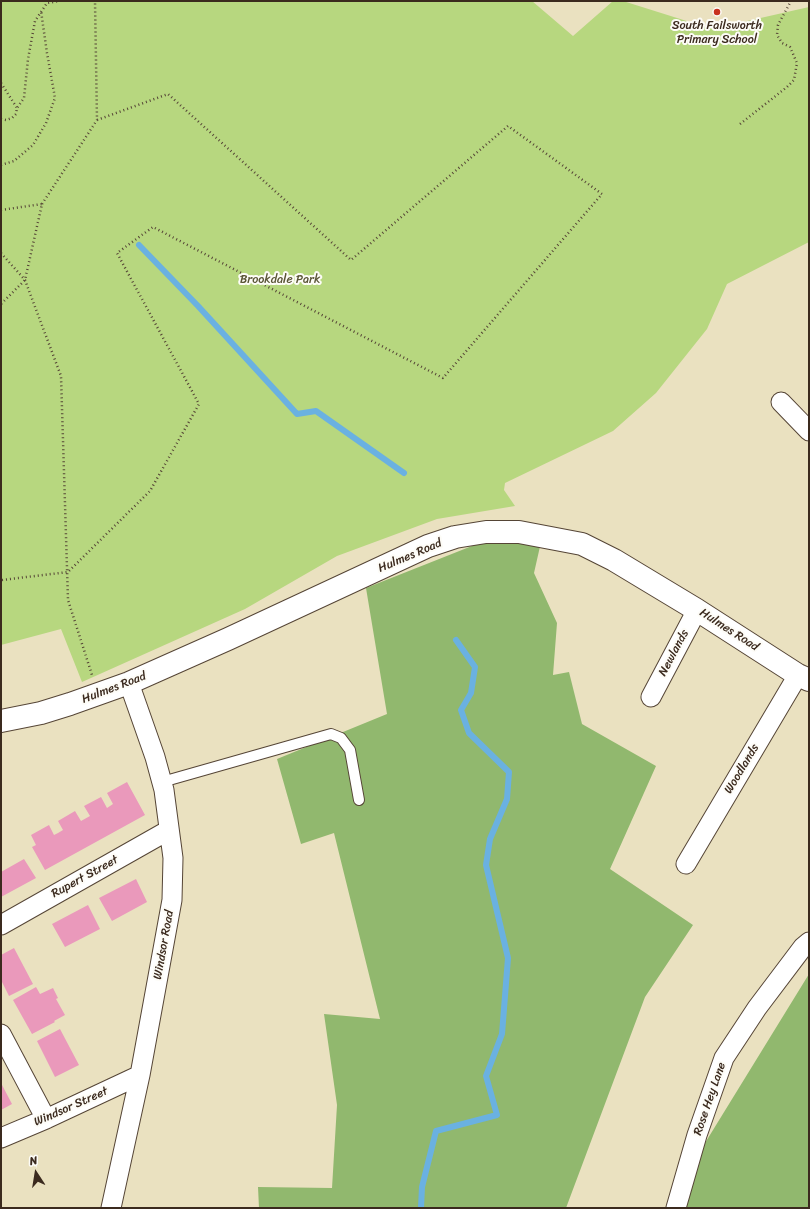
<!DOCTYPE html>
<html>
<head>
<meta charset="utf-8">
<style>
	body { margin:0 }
	#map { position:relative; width:810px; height:1209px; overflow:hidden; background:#eae1c0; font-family:Sriracha,sans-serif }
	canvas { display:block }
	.frame { position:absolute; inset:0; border:2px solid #3b2a1e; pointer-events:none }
	.north { position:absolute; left:16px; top:1153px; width:40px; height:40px; -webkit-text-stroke:3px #fdfcf7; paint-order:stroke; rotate:348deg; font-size:11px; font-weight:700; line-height:16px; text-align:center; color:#3b2a1e }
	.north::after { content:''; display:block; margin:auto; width:14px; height:18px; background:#3b2a1e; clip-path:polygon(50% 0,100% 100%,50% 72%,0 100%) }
</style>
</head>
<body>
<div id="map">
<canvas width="810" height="1209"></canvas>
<div class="frame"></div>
<div class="north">N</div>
</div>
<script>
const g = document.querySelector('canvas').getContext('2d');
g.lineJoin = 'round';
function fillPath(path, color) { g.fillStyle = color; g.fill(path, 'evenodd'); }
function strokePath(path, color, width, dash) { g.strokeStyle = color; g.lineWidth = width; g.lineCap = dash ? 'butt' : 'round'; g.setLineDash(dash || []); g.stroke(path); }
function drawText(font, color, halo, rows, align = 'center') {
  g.font = font + ' Sriracha,sans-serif'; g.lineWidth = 4; g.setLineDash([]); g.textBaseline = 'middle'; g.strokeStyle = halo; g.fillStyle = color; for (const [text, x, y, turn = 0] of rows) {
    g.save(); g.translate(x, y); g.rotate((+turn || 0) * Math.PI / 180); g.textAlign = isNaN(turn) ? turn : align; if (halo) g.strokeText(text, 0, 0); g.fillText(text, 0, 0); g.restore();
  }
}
fillPath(new Path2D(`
	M 1,1 L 532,1 L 573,36 L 613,1 L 623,1 L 712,29 L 809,7 L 809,242 L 727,284 L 707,329 L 656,393 L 613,431 L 505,483 L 504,490 L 515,506 L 437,519 L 337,556 L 245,609 L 82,682 L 61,629 L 1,645 Z`), '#b7d77f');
fillPath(new Path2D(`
	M 541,542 L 534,573 L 557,623 L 553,675 L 569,672 L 582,724 L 656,766 L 610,869 L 693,925 L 645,997 L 566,1208 L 259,1208 L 258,1187 L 332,1188 L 337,1105 L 324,1014 L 380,1019 L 334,833 L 301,844 L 277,759 L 387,714 L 366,588 L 477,544 Z
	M 809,974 L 809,1208 L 665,1208 Z`), '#91b86e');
strokePath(new Path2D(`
	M 139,245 L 198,306 L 297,414 L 316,411 L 404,473
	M 421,1208 L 422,1187 L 436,1131 L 497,1115 L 486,1076 L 502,1034 L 508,958 L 486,865 L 490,839 L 507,799 L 509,772 L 469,733 L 461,710 L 471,693 L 475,667 L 456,640`), '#6ab1e1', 6);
fillPath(new Path2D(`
	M 127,782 L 145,815 L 45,870 L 32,847 L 36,845 L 31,835 L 49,825 L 54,835 L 58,833 L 63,830 L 58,821 L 75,811 L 81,821 L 90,816 L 84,806 L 101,797 L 107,808 L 113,804 L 107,793 Z
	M 24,859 L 36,878 L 1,897 L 1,872 Z
	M 136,879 L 147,902 L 112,921 L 99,898 Z
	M 88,905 L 100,929 L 65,947 L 52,924 Z
	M 14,948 L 33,984 L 9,996 L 1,980 L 1,955 Z
	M 36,987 L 40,994 L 53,988 L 58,998 L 56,999 L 65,1015 L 54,1021 L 55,1022 L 32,1034 L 13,1000 Z
	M 60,1029 L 79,1065 L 55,1077 L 37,1041 Z
	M 1,1083 L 12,1104 L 1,1110 Z`), '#ea99bb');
const lane = new Path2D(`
	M 162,782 L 331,734 L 341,738 L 350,750 L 359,800`);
const street = new Path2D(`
	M 781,402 L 809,431
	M 651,697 L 697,610
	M 686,864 L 798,675
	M 1,925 L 169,830
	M 1,1034 L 46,1119
	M 1,1138 L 46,1119 L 140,1075
	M 111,1208 L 140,1075 L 172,900 L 173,858 L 164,790 L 155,757 L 129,683
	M 676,1208 L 697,1135 L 724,1058 L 757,1008 L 803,947 L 809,942`);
const secondary = new Path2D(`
	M 1,721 L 41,713 L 70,704 L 129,683 L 228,639 L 428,546 L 455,537 L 486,532 L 519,532 L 582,544 L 614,560 L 697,610 L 798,675 L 809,680`);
strokePath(lane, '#554536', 12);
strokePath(street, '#554536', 21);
strokePath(secondary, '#554536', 24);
strokePath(new Path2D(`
	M 1,83 L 17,108
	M 1,119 L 6,120 L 12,118 L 16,114 L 17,108 L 24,98 L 28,59 L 35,21 L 47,3 L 60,1
	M 740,124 L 787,87 L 794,80 L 797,63 L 790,47 L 782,43 L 777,35 L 778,25 L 791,1
	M 1,165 L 14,161 L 33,145 L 46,123 L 55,98 L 47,53 L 41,11
	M 42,204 L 97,120 L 95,1
	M 1,210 L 42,204 L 25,280 L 1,304
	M 1,253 L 25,280 L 61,376 L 68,600 L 92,675
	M 2,580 L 68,572 L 150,491 L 199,404 L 117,253 L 153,227 L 443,378 L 602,194 L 508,126 L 351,260 L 168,94 L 97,120`), '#554536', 2.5, [1, 3]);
strokePath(lane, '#fff', 10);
strokePath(street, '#fff', 19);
strokePath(secondary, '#fff', 22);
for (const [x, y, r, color] of [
	[717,12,4,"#c8321e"]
]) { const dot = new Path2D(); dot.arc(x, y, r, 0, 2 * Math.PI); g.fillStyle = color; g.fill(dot); strokePath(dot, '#fdfcf7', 1.5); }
drawText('12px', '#3b2a1e', '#fdfcf7', [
	["South Failsworth",717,26],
	["Primary School",717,40]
]);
drawText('12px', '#5a5536', '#fdfcf7', [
	["Brookdale Park",280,280]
]);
drawText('12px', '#3b2a1e', '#fdfcf7', [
	["Hulmes Road",410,556,-23],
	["Hulmes Road",729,630,33],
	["Newlands",674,653,-62],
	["Hulmes Road",114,688,-21],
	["Woodlands",742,769,-59],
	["Rupert Street",85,877,-29],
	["Windsor Road",164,945,-80],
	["Rose Hey Lane",710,1099,-71],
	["Windsor Street",71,1107,-24]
]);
</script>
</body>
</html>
